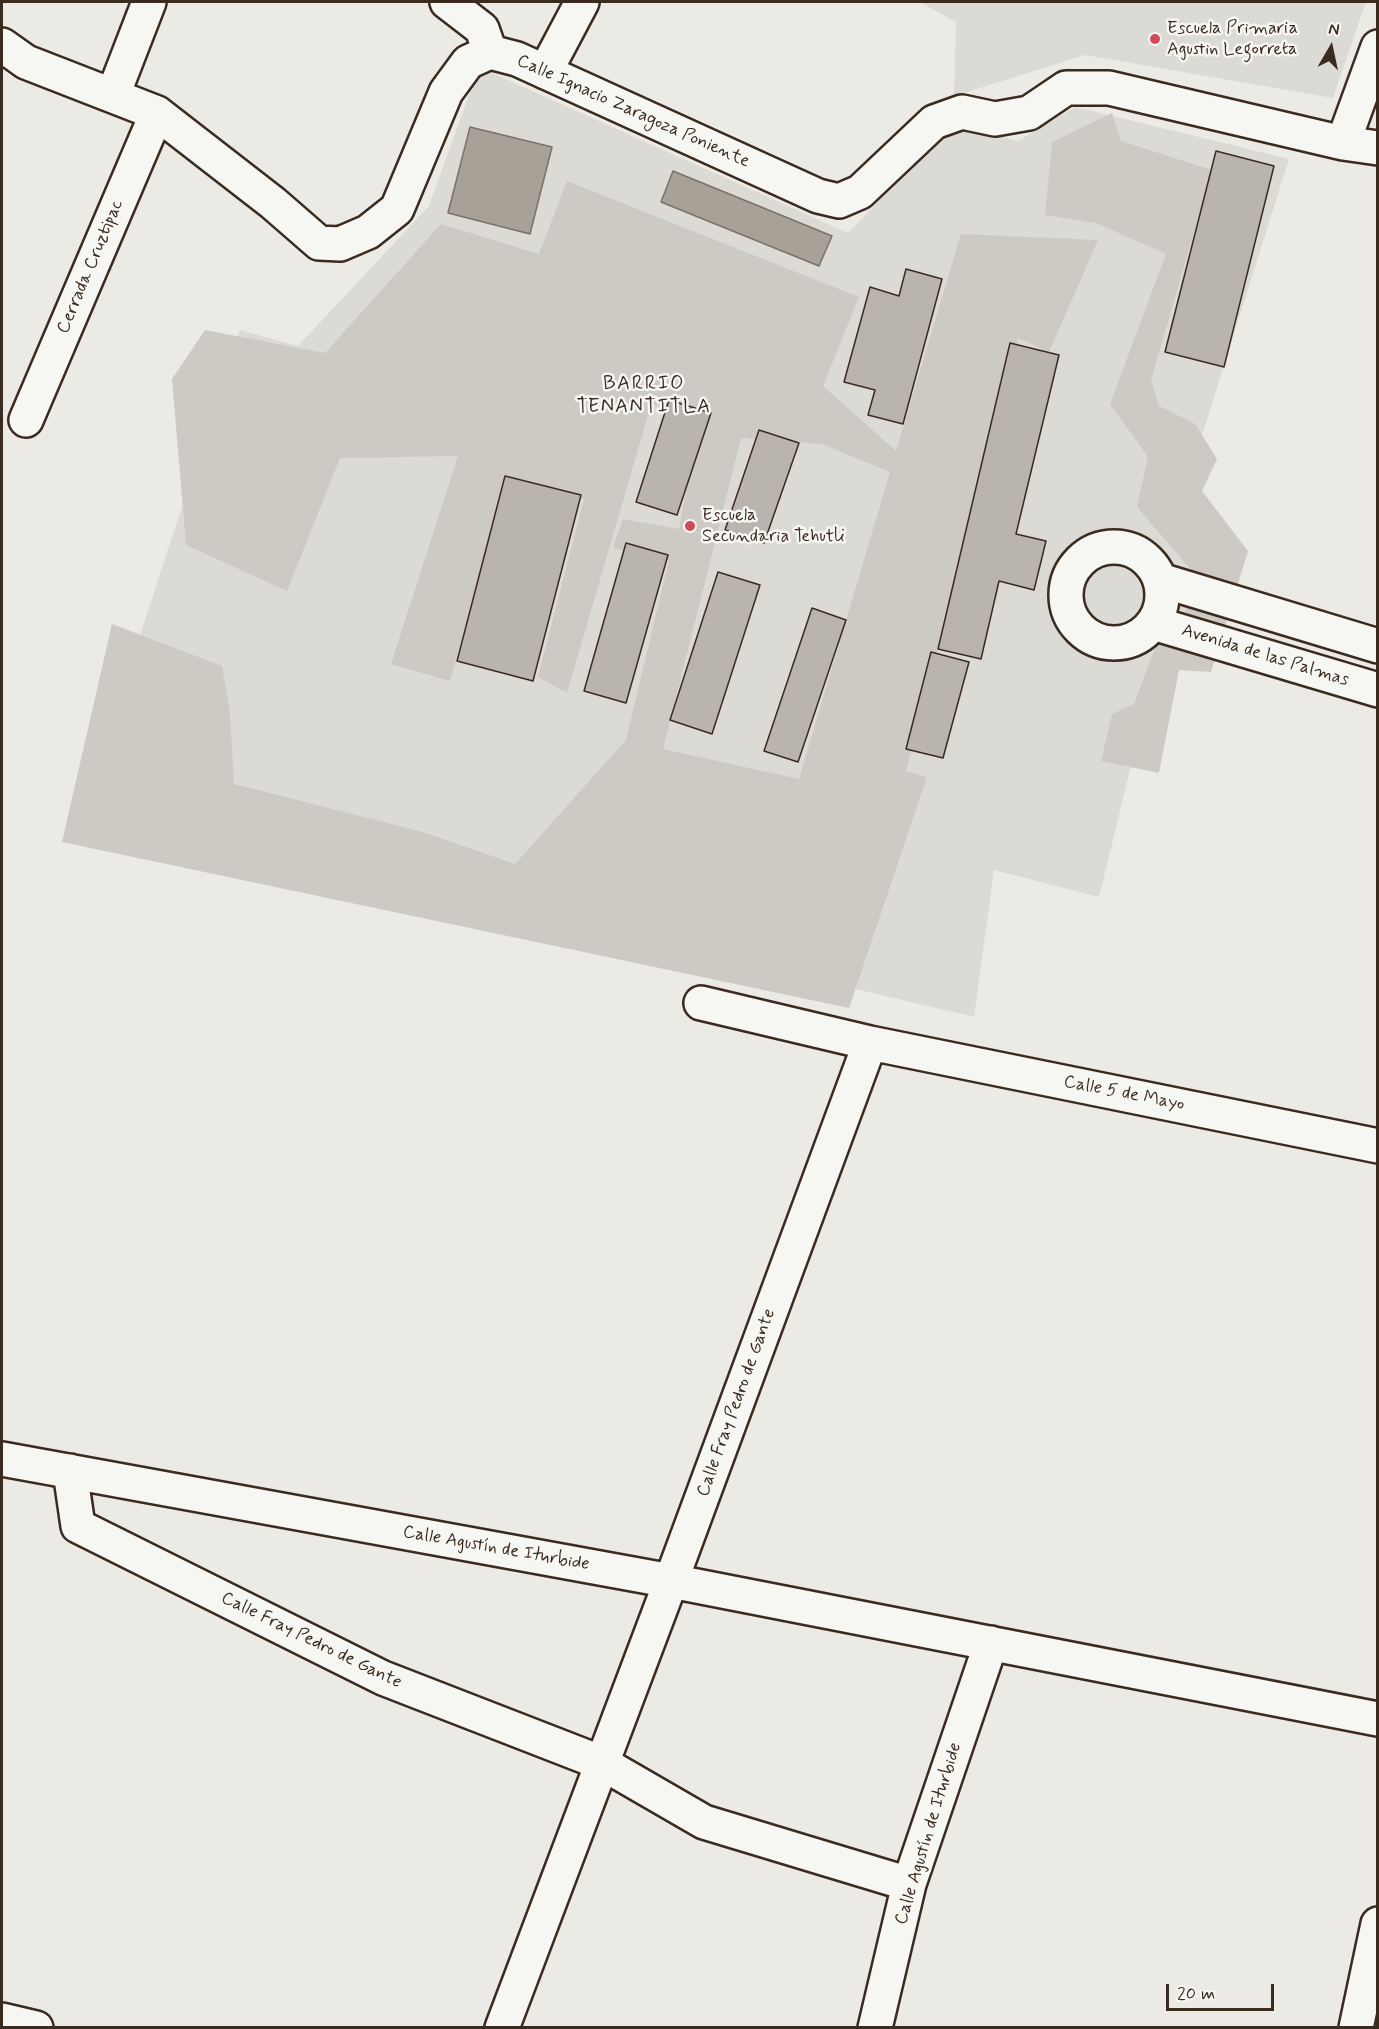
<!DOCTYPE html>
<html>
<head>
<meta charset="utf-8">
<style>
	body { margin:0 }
	#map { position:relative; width:1379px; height:2029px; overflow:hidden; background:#ebeae5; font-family:Mynerve,sans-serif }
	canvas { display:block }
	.frame { position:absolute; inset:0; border:3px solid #3b2a1e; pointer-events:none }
	.north { position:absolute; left:1301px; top:18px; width:60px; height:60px; -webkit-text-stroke:4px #f6f6f2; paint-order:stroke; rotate:9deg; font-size:16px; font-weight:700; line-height:24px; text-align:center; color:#3b2a1e }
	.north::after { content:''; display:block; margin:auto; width:21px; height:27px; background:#3b2a1e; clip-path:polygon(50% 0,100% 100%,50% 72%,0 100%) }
	.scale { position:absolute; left:1166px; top:1984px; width:108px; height:27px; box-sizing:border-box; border:3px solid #3b2a1e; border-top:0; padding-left:8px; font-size:18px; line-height:21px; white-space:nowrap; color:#3b2a1e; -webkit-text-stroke:4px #f6f6f2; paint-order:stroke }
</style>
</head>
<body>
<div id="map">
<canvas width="1379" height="2029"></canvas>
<div class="frame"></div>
<div class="north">N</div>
<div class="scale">20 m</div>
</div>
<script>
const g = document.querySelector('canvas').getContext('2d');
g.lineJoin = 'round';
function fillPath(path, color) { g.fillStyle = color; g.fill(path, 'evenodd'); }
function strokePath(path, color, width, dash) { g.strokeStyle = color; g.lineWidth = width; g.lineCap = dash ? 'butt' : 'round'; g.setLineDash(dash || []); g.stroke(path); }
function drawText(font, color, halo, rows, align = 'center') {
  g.font = font + ' Mynerve,sans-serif'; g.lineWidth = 5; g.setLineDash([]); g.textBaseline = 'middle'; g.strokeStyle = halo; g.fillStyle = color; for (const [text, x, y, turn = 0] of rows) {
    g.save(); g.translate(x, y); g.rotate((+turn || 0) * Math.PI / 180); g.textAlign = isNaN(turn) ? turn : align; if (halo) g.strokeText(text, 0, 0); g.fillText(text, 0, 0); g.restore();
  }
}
fillPath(new Path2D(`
	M 920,2 L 1366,2 L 1333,98 L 1085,55 L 954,96 L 956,22 Z
	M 479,67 L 848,233 L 953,124 L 1018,141 L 1076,107 L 1289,159 L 1183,496 L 1223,555 L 1189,655 L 1159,651 L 1099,897 L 994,870 L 974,1017 L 84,806 L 240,330 L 298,346 L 429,206 Z`), '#dcdad4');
fillPath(new Path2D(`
	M 1112,113 L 1121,141 L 1212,170 L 1151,380 L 1159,406 L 1195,424 L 1217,459 L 1202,491 L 1248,551 L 1211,672 L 1179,670 L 1159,773 L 1101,761 L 1112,714 L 1134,704 L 1159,638 L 1179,641 L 1194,573 L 1137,507 L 1148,457 L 1110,404 L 1166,254 L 1096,223 L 1045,215 L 1052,142 Z
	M 567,181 L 859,297 L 823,386 L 896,451 L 961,234 L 1098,240 L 1049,352 L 1018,338 L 906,771 L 927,777 L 849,1008 L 62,842 L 112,624 L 222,666 L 230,713 L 234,784 L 423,832 L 515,864 L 626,740 L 669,560 L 613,548 L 623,519 L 679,529 L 700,411 L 651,405 L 567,693 L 538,677 L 584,499 L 505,481 L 450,681 L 391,664 L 458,456 L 340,458 L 287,591 L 186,545 L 172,379 L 205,330 L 325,353 L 441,224 L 539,254 ZM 741,438 L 822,444 L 890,472 L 799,779 L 663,749 Z`), '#cdcac4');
const water = new Path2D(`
	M 470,127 L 552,147 L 530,234 L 448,213 Z
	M 673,171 L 832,236 L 819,266 L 661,202 Z`);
fillPath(water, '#a8a198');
strokePath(water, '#7c7167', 1.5);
const building = new Path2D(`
	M 1216,151 L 1274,166 L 1224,367 L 1165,352 Z
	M 906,269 L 942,279 L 903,424 L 868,415 L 875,390 L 844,382 L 870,287 L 899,296 Z
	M 1010,343 L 1059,355 L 1016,534 L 1046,541 L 1034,590 L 999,581 L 981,659 L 938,649 Z
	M 669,400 L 711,413 L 677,515 L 636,502 Z
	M 759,430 L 799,443 L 764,543 L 725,530 Z
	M 505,476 L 581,495 L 533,681 L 457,661 Z
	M 626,543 L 668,555 L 626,703 L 584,691 Z
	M 718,572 L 760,585 L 712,734 L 670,720 Z
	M 812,608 L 846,620 L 798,762 L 764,751 Z
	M 931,652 L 969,662 L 943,758 L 906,749 Z`);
fillPath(building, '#bab4ae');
strokePath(building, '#3b2a1e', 1.5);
const minor = new Path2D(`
	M 447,2 L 482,29 L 490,52
	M 2,45 L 26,62 L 157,113 L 273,203 L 319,243 L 340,244 L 368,232 L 397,209 L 446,92 L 468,62 L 490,52 L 517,59 L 818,196 L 839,201 L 860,192 L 934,122 L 962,112 L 995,119 L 1029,113 L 1066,88 L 1109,88 L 1343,143 L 1378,148
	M 545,72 L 582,2
	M 113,95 L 149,2
	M 1343,143 L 1378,47
	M 26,420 L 157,113
	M1066 595a48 48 0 1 1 96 0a48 48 0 1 1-96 0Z
	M 1160,580 L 1378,646
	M 1153,623 L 1378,690
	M 701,1003 L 870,1043 L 1378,1146
	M 2,1459 L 671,1581 L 1378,1719
	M 70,1471 L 78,1526 L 383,1678 L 602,1763 L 704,1822 L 909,1884
	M 2,2020 L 36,2028
	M 502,2028 L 671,1581 L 870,1043
	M 875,2028 L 909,1884 L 991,1643
	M 1356,2028 L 1378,1924`);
strokePath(minor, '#3b2a1e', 38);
strokePath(minor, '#f6f6f2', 33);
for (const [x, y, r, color] of [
	[1155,39,6,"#d1495b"],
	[690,526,6,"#d1495b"]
]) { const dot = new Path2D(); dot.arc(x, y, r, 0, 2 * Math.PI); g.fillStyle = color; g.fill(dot); strokePath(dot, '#f6f6f2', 2); }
drawText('18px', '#3b2a1e', '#f6f6f2', [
	["Escuela Primaria",1167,29],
	["Agustin Legorreta",1167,50],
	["Escuela",702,516],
	["Secundaria Tehutli",702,537]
], 'left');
drawText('18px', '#3b2a1e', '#f6f6f2', [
	["Calle Ignacio Zaragoza Poniente",633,112,24],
	["Cerrada Cruztipac",91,267,-67],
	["Avenida de las Palmas",1265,656,17],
	["Calle 5 de Mayo",1124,1094,11],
	["Calle Fray Pedro de Gante",737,1403,-70],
	["Calle Agustín de Iturbide",496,1549,10],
	["Calle Fray Pedro de Gante",311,1641,26],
	["Calle Agustín de Iturbide",929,1834,-73]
]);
g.letterSpacing = '1.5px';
drawText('20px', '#3b2a1e', '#f6f6f2', [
	["BARRIO",644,385],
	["TENANTITLA",644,408]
]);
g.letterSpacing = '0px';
</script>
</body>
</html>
